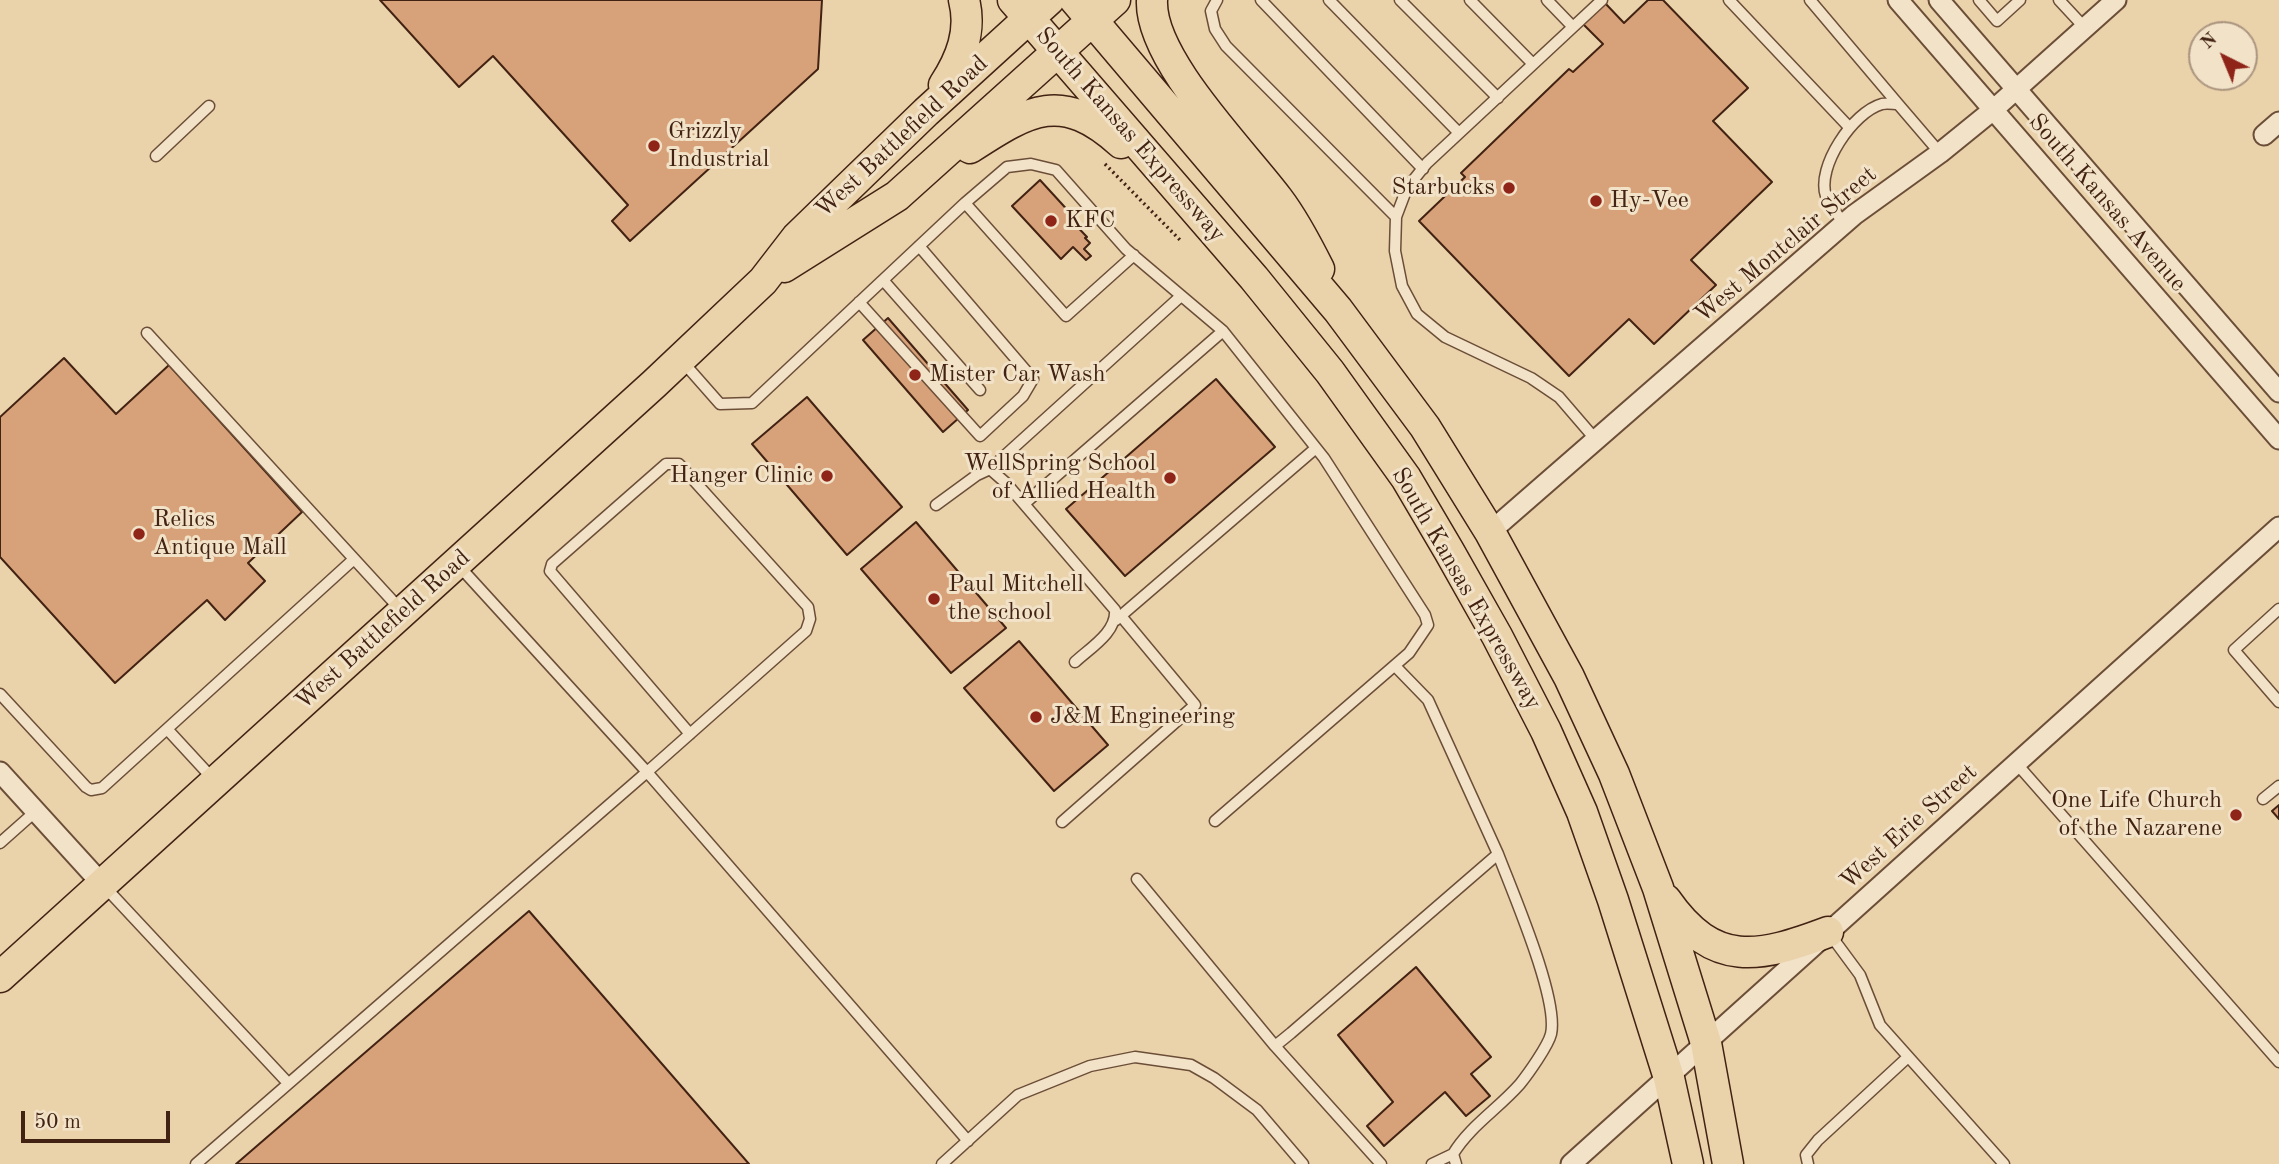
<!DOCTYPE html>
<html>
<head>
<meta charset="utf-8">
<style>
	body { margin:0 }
	#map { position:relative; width:2279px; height:1164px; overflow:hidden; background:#ead2ab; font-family:"Old Standard TT",serif }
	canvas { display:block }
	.north { position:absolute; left:2188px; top:21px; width:70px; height:70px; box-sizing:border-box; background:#f1e2c8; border:2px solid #ab957f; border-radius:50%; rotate:317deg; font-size:19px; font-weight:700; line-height:28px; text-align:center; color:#422212 }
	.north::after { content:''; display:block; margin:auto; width:24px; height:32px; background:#8f2418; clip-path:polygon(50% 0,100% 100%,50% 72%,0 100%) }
	.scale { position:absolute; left:21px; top:1111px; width:149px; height:32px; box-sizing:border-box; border:4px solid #422212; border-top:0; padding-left:9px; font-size:21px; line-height:24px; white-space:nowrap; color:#422212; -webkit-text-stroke:5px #f1e2c8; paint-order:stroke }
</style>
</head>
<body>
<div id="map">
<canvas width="2279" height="1164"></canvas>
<div class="north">N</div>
<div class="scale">50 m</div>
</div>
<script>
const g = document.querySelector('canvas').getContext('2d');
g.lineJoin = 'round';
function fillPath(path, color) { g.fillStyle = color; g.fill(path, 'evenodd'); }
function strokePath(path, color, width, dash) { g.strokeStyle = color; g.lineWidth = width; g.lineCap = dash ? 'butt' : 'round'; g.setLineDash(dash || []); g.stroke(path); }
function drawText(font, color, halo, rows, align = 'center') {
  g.font = font + ' "Old Standard TT",serif'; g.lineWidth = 6; g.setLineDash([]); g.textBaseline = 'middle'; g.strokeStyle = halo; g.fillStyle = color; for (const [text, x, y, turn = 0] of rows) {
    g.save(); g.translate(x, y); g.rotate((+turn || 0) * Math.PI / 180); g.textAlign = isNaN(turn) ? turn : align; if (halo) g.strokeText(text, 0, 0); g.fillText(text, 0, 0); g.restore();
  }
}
const building = new Path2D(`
	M 380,0 L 822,0 L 818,69 L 630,241 L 612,221 L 628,205 L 493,56 L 459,87 Z
	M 1648,0 L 1663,0 L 1748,88 L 1713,121 L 1772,182 L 1691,260 L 1716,285 L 1654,344 L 1629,319 L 1569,376 L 1419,221 L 1465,177 L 1461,173 L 1569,69 L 1573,72 L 1603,44 L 1582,23 L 1604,2 L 1624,23 Z
	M 1040,180 L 1072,215 L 1069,218 L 1087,237 L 1085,238 L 1090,243 L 1084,249 L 1091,256 L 1086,260 L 1073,247 L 1061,259 L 1012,206 Z
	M 888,318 L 968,410 L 943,432 L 863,340 Z
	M 64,358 L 116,414 L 169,365 L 302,512 L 248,563 L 265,581 L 225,620 L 207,600 L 115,683 L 0,557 L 0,417 Z
	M 1216,379 L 1275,447 L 1125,576 L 1066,509 Z
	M 807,397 L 902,507 L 847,555 L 752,444 Z
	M 916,522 L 1006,628 L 951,673 L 861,569 Z
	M 1019,641 L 1108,745 L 1054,791 L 964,688 Z
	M 2279,805 L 2279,819 L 2272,811 Z
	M 529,911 L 749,1164 L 236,1164 Z
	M 1416,967 L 1491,1057 L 1471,1074 L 1490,1096 L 1466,1116 L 1445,1092 L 1384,1146 L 1367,1126 L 1393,1102 L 1338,1035 Z`);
fillPath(building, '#d7a179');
strokePath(building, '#422212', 2);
const lane = new Path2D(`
	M 1217,0 L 1211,11 L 1215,29 L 1226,46 L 1396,217
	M 1261,0 L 1423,169
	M 1329,0 L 1459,133
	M 1400,0 L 1498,98
	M 1470,0 L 1533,64
	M 1547,0 L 1573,27
	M 1729,0 L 1849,127
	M 1810,0 L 1898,104
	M 1979,0 L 1997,21 L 2020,0
	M 2059,0 L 2085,28
	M 156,156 L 209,106
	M 965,203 L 1066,316 L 1134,255
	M 1844,224 C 1839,216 1829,205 1826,196 C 1816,167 1853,112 1882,104 C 1887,103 1893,104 1898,104 L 1940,153
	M 883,280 L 980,390
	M 859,302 L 980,436 L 1023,396 L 1033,379 L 919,246
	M 147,333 L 400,609
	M 683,362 L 720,404 L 752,403 L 965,203 L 1007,167 L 1031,164 L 1056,170 L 1126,249 L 1223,331 L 1324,458 L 1425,615 L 1428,625 L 1409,653 L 1215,821
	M 1596,440 L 1559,397 L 1531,378 L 1445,337 L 1417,314 L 1402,286 L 1395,251 L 1396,217 L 1407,188 L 1427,163 L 1602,0
	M 990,469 L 1181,296
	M 1024,504 L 1223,331
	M 936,505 L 977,475 L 990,469 L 1006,483 L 1115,610 C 1117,632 1090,648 1075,662
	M 2279,609 L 2234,650 L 2279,702
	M 1116,620 L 1316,448
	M 0,694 L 86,787 L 91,790 L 102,788 L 354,559
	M 167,729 L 214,780
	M 690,734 L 550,571 L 552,564 L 666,464 L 679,464 L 808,607 L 810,619 L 806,631 L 647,772 L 968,1141
	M 2016,763 L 2279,1062
	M 2263,799 L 2279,786
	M 1062,822 L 1195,705 L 1121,616
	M 0,843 L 36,811
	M 1137,879 L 1275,1046 L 1291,1033 L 1498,854 L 1428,700 L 1395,666
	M 104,886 L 288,1083
	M 1829,933 L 1860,975 L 1880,1025 L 2004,1164
	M 1275,1046 L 1381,1164
	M 196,1164 L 647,772 L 459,566
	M 942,1164 L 1018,1095 L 1090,1066 L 1135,1057 L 1191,1065 L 1214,1078 L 1257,1110 L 1303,1164
	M 1432,1164 L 1453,1154
	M 1456,1164 L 1453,1154 C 1470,1126 1498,1109 1520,1084 C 1528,1074 1548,1046 1551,1034 C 1559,999 1512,891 1498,854
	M 1808,1164 L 1806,1155 L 1818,1140 L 1908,1057`);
const street = new Path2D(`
	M 1898,0 L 2279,439
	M 1939,0 L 2279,392
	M 2264,135 L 2279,122
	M 1490,532 L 1854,215 L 1940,153 L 1993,110 L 2116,0
	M 0,772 L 102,884
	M 1571,1164 L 2279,527`);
const primary = new Path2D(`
	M 1013,0 L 1254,278 L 1330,372 L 1406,478 L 1449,551 L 1497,636 L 1546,731 L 1582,812 L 1613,900 L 1669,1078 L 1688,1164
	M 1075,0 L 1338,310 L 1425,427 L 1490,532 L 1569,677 L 1614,774 L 1658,888 L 1706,1043 L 1728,1164
	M 1152,0 C 1149,59 1243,152 1278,199 C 1294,220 1307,245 1319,269
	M 944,85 C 961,59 972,31 964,0
	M 970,148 C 1030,109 1062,90 1121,143
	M 784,267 L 897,196 L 1115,0
	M 1666,900 C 1714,969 1759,958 1828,932
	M 0,977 L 654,384 L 763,281 L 797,237 L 926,112 L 1049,0`);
strokePath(lane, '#6c4e38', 13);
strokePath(street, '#6c4e38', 23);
strokePath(primary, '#422212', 33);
strokePath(new Path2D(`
	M 1105,164 L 1180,240`), '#422212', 3.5, [2, 3.5]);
strokePath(lane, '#f1e2c8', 10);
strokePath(street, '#f1e2c8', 19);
strokePath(primary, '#ead2ab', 30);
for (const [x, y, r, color] of [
	[654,146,7,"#8f2418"],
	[1509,188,7,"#8f2418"],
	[1596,201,7,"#8f2418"],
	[1051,221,7,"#8f2418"],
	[915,375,7,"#8f2418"],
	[827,476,7,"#8f2418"],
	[1170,478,7,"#8f2418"],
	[139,534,7,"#8f2418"],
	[934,599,7,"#8f2418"],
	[1036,717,7,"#8f2418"],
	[2236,815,7,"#8f2418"]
]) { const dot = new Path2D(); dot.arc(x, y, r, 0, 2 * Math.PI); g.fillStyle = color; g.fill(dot); strokePath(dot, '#f1e2c8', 2.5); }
drawText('24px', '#422212', '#f1e2c8', [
	["Grizzly",668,132],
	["Industrial",668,160],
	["Starbucks",1495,188,"right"],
	["Hy-Vee",1610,201],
	["KFC",1065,221],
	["Mister Car Wash",929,375],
	["WellSpring School",1156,464,"right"],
	["of Allied Health",1156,492,"right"],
	["Hanger Clinic",813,476,"right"],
	["Relics",153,520],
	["Antique Mall",153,548],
	["Paul Mitchell",948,585],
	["the school",948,613],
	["J&M Engineering",1050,717],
	["One Life Church",2222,801,"right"],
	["of the Nazarene",2222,829,"right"]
], 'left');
drawText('24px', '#422212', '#f1e2c8', [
	["South Kansas Expressway",1130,135,49],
	["West Battlefield Road",902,137,-43],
	["South Kansas Avenue",2107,203,49],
	["West Montclair Street",1786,245,-40],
	["South Kansas Expressway",1466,589,60],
	["West Battlefield Road",383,630,-42],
	["West Erie Street",1909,827,-42]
]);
</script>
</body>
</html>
